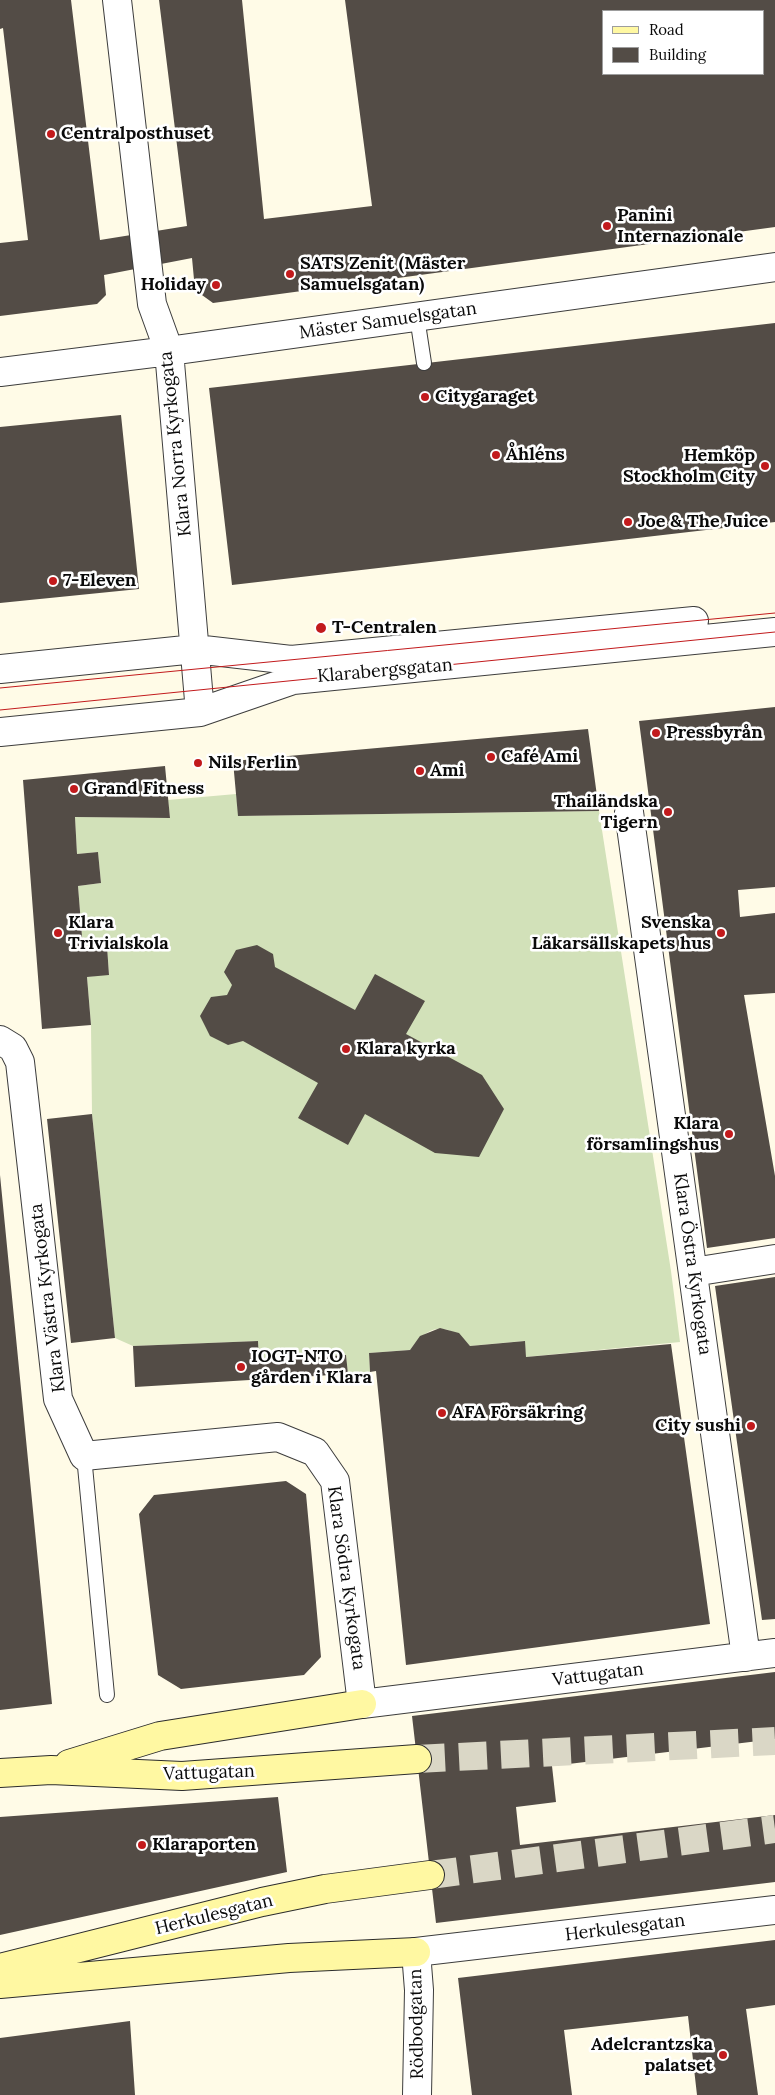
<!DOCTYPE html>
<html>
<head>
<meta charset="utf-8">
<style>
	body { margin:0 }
	#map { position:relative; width:775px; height:2095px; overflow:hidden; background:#fffbe7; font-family:Lora,serif }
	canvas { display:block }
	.legend { position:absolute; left:602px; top:10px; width:162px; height:65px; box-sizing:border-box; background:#fff; border:1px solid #9d9d9d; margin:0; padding:6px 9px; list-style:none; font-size:15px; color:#0a0a0a }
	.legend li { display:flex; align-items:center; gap:10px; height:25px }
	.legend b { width:25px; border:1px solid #9d9d9d }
</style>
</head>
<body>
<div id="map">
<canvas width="775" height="2095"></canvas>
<ul class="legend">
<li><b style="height:6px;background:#fff8a2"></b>Road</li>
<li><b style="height:14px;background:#534c46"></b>Building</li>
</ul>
</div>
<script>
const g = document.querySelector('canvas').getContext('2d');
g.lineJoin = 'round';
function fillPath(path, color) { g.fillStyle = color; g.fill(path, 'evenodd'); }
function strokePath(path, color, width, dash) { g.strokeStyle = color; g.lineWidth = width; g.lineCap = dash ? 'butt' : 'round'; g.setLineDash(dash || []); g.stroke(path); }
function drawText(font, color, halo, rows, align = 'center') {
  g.font = font + ' Lora,serif'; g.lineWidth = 5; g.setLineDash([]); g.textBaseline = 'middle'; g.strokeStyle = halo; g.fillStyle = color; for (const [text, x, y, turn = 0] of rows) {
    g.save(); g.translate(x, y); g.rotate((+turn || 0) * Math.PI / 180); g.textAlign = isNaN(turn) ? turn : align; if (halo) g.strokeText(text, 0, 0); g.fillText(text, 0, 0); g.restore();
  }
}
fillPath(new Path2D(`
	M 236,794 L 239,816 L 599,811 L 671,1271 L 680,1342 L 526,1357 L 524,1341 L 470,1346 C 448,1322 429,1323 410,1350 L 369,1353 L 370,1372 L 348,1374 L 346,1355 L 259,1361 L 258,1341 L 133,1346 L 115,1338 L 92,1114 L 91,1025 L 87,977 L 109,974 L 107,946 L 83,949 L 78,886 L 101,883 L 98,852 L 77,854 L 75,817 L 170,818 L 168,800 Z`), '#d2e1b9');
fillPath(new Path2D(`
	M 0,0 L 71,0 L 100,240 L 187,226 L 159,0 L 242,0 L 264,219 L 372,206 L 345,0 L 775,0 L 775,227 L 213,303 L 195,290 L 192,258 L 104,275 L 106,295 L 97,304 L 0,316 L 0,243 L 28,240 L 3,28 L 0,29 ZM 604,11 L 764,11 L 764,74 L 604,74 Z
	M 775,323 L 775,522 L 232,585 L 209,388 Z
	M 121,415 L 139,589 L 0,603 L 0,427 Z
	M 775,707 L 775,887 L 738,890 L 740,917 L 775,913 L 775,993 L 744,995 L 775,1176 L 775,1238 L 707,1248 L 639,721 Z
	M 588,729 L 599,811 L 238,816 L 233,761 Z
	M 165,766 L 170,818 L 75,817 L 77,854 L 98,852 L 101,883 L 78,886 L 83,949 L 107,946 L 109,975 L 87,977 L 91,1025 L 42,1029 L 23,780 Z
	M 257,945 L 273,954 L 275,967 L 355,1010 L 375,974 L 425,1001 L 406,1034 L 482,1075 L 504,1109 L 479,1157 L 435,1153 L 365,1114 L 348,1145 L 298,1118 L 318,1083 L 243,1041 L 228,1045 L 210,1036 L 200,1016 L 211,997 L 227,995 L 232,985 L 224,972 L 236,950 Z
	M 92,1114 L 115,1338 L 71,1343 L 47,1119 Z
	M 0,1175 L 52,1704 L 0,1710 Z
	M 775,1277 L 775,1619 L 762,1620 L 715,1286 Z
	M 440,1328 L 459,1333 L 470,1346 L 525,1341 L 526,1357 L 671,1344 L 710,1624 L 406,1665 L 376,1371 L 370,1372 L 369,1353 L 410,1350 L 420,1336 Z
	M 258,1341 L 259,1361 L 346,1355 L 348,1374 L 135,1387 L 133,1346 Z
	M 286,1481 L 306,1494 L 321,1657 L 304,1675 L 181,1689 L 158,1675 L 139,1514 L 154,1495 Z
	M 775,1672 L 775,1739 L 552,1766 L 556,1802 L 516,1807 L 520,1845 L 775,1815 L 775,1882 L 436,1923 L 412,1716 Z
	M 278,1797 L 287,1872 L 0,1935 L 0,1817 Z
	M 775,1940 L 775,2005 L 746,2009 L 758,2095 L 697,2095 L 688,2016 L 564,2030 L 572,2095 L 472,2095 L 458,1978 Z
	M 130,2021 L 135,2095 L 0,2095 L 0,2038 Z`), '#534c46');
strokePath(new Path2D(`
	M 417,1759 L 775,1741
	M 430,1875 L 775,1829`), '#dad7c6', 28, [28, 14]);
const lane = new Path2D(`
	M 417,317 L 424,363
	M 84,1456 L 107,1695`);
const street = new Path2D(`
	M 117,0 L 152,304 L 169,351 L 200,712
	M 0,372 L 169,351 L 775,267
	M 0,669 L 195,649 L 291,660 L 694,621
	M 0,732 L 200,712 L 293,680 L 775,632
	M 629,812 L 746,1657
	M 0,1040 L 13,1048 L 20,1062 L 58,1399 L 84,1456 L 278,1437 L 315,1452 L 335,1481 L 362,1704 L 775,1653
	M 693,1272 L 775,1259
	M 417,2095 L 419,1990 L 416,1952 L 775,1910`);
const secondary = new Path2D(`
	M 69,1764 L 160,1736 L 362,1704
	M 0,1773 L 51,1770 L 182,1776 L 417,1759
	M 0,1968 L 262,1902 L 325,1889 L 430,1875
	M 0,1984 L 289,1958 L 416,1952`);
strokePath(lane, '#3d3d3d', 16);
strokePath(street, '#3d3d3d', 30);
strokePath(secondary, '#2c2c2c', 30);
strokePath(lane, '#fff', 14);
strokePath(street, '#fff', 28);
strokePath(secondary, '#fff8a2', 28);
strokePath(new Path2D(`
	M 0,688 L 775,613
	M 0,710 L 775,632`), '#c21a1c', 1);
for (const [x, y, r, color] of [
	[51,134,5,"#c21a1c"],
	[607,226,5,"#c21a1c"],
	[290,274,5,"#c21a1c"],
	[216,285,5,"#c21a1c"],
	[425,397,5,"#c21a1c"],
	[496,455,5,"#c21a1c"],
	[765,466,5,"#c21a1c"],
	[628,522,5,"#c21a1c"],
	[53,581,5,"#c21a1c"],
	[321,628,6,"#c21a1c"],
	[656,733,5,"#c21a1c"],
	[491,757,5,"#c21a1c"],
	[198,763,5,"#c21a1c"],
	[420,771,5,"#c21a1c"],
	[74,789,5,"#c21a1c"],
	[668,812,5,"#c21a1c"],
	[58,933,5,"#c21a1c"],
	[721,933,5,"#c21a1c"],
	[346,1049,5,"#c21a1c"],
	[729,1134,5,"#c21a1c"],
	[241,1367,5,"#c21a1c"],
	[442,1413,5,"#c21a1c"],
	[751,1426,5,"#c21a1c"],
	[142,1845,5,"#c21a1c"],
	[723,2055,5,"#c21a1c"]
]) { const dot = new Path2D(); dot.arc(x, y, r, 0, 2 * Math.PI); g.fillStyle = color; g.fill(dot); strokePath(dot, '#fff', 2); }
drawText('bold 18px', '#0a0a0a', '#fff', [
	["Centralposthuset",61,134],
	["Panini",617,216],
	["Internazionale",617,237],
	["SATS Zenit (Mäster",300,264],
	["Samuelsgatan)",300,285],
	["Holiday",206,285,"right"],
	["Citygaraget",435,397],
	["Åhléns",506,455],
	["Hemköp",755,456,"right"],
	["Stockholm City",755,477,"right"],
	["Joe & The Juice",638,522],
	["7-Eleven",63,581],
	["T-Centralen",332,628],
	["Pressbyrån",666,733],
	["Café Ami",501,757],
	["Nils Ferlin",208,763],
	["Ami",430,771],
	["Grand Fitness",84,789],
	["Thailändska",658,802,"right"],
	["Tigern",658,823,"right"],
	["Klara",68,923],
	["Trivialskola",68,944],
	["Svenska",711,923,"right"],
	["Läkarsällskapets hus",711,944,"right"],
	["Klara kyrka",356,1049],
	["Klara",719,1124,"right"],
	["församlingshus",719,1145,"right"],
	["IOGT-NTO",251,1357],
	["gården i Klara",251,1378],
	["AFA Försäkring",452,1413],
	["City sushi",741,1426,"right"],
	["Klaraporten",152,1845],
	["Adelcrantzska",713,2045,"right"],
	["palatset",713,2066,"right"]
], 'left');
drawText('18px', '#0a0a0a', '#fff', [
	["Mäster Samuelsgatan",388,321,-8],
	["Klara Norra Kyrkogata",176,444,-96],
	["Klarabergsgatan",385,671,-5],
	["Klara Östra Kyrkogata",692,1264,82],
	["Klara Västra Kyrkogata",48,1298,-97],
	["Klara Södra Kyrkogata",346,1578,82],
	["Vattugatan",598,1675,-7],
	["Vattugatan",209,1773,-2],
	["Herkulesgatan",214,1915,-14],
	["Herkulesgatan",625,1928,-7],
	["Rödbodgatan",417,2024,-91]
]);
</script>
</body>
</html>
